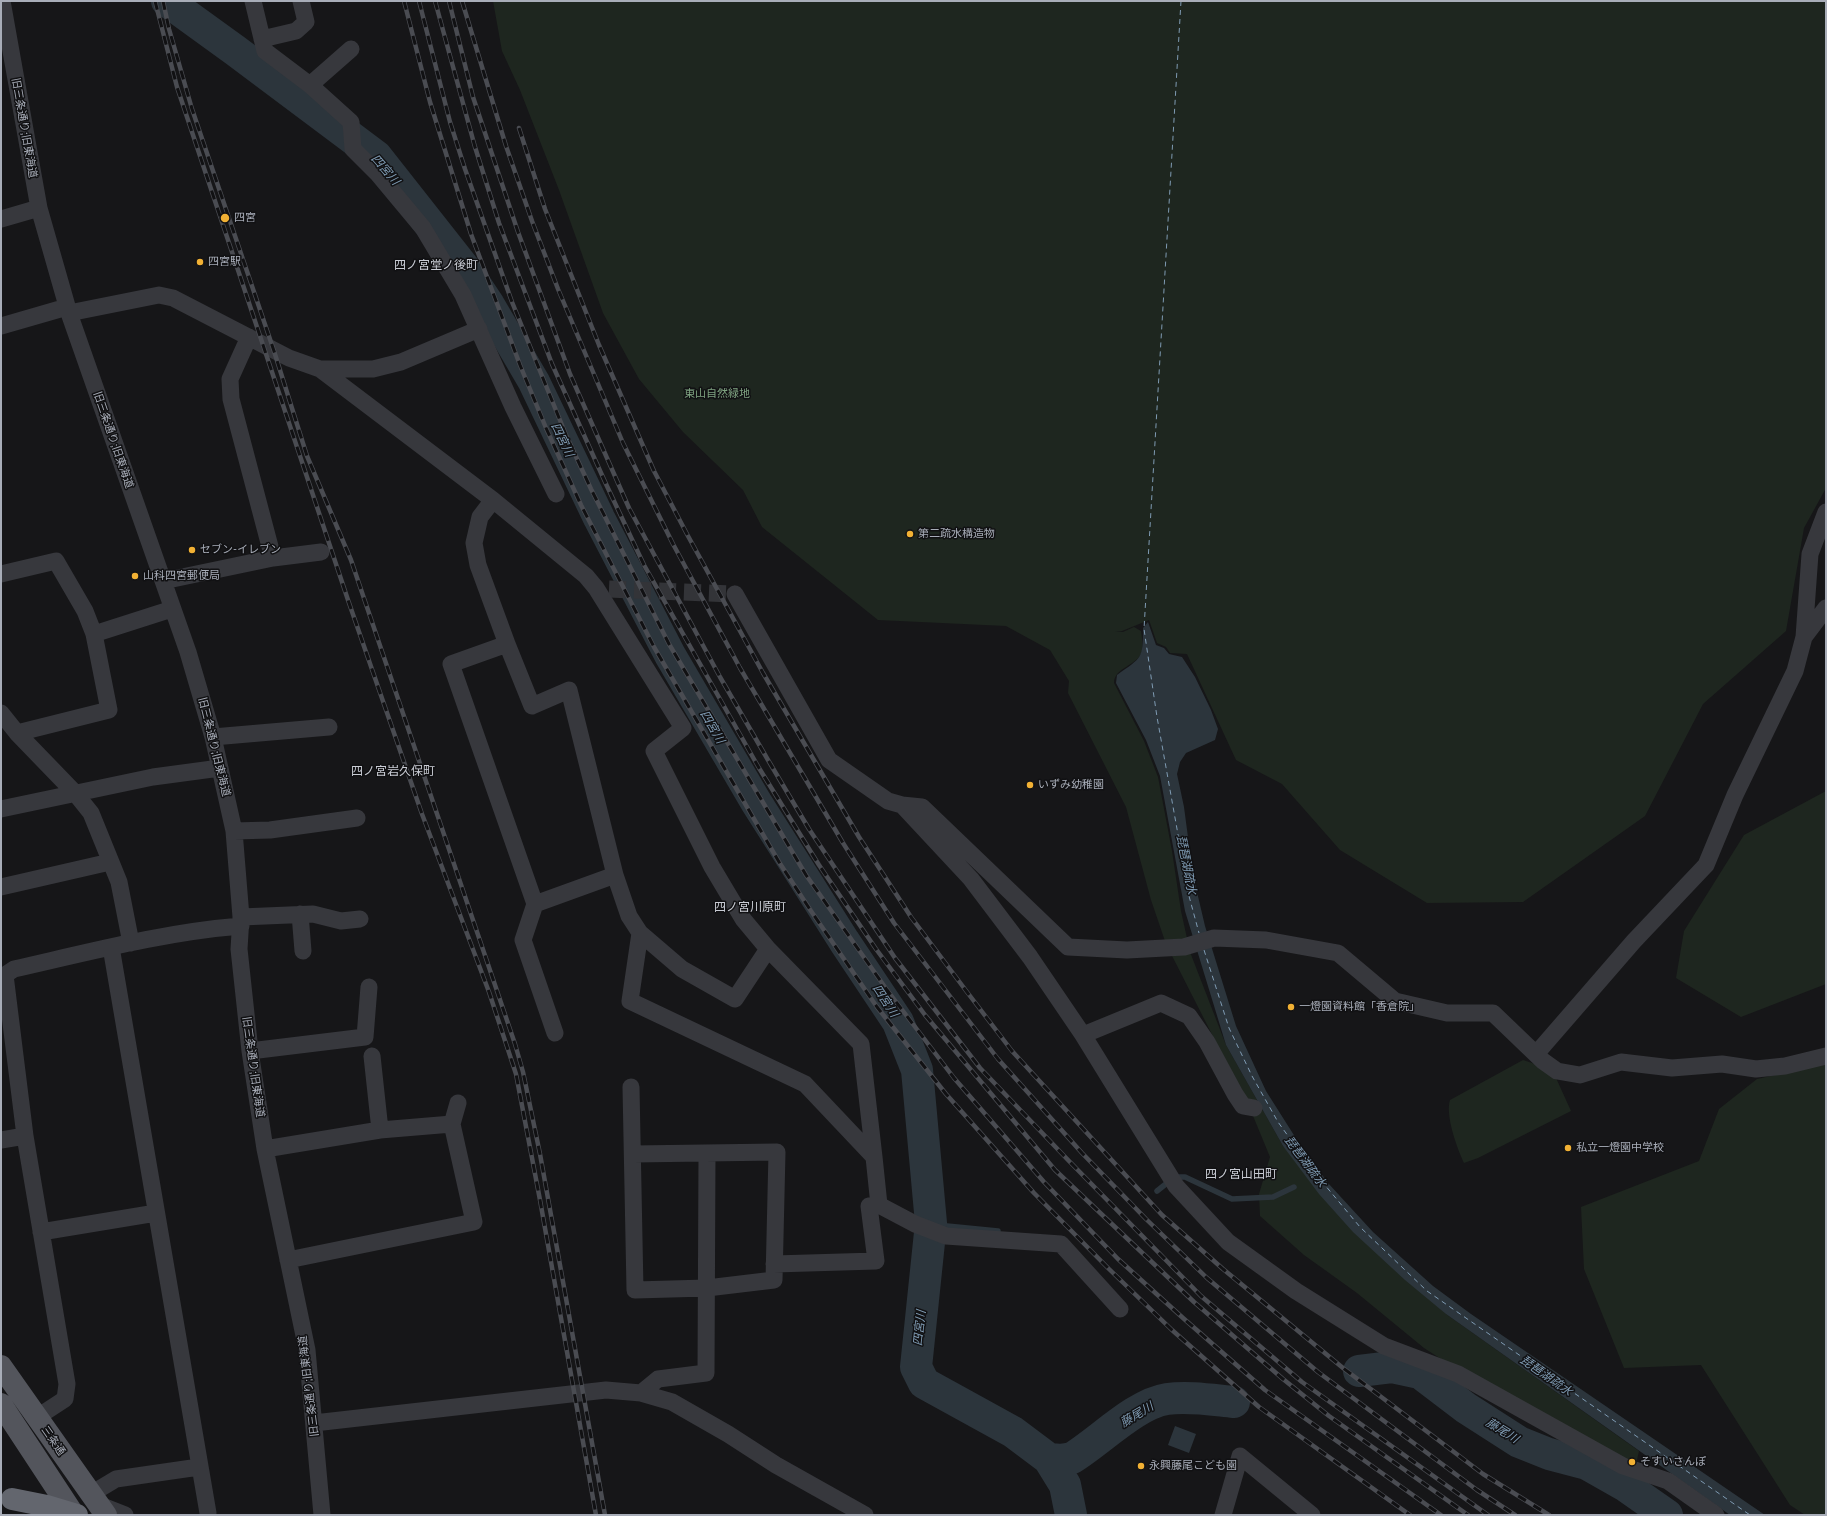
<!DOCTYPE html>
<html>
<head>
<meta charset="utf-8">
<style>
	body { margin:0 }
	#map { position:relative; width:1827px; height:1516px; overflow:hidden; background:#161618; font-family:"PT Sans",sans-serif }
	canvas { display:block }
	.frame { position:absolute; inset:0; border:2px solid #a8adb8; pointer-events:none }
</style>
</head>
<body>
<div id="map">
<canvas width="1827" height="1516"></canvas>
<div class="frame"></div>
</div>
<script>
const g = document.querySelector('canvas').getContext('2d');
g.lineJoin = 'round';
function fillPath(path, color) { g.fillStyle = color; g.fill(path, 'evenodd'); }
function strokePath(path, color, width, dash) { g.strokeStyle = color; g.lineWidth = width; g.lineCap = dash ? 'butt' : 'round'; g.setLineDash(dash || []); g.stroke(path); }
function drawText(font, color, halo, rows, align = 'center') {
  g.font = font + ' "PT Sans","Noto Sans JP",sans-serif'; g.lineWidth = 3; g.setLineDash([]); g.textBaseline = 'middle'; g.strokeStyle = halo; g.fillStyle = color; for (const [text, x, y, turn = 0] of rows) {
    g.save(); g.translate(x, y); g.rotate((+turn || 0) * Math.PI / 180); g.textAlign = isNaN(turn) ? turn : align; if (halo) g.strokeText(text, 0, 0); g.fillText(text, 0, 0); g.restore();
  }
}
fillPath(new Path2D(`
	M 493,1 L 1826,1 L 1826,488 L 1804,528 L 1786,631 L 1703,704 L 1645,816 L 1523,902 L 1427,903 L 1340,850 L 1282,784 L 1236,760 L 1187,654 L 1170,653 L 1166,647 L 1157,643 L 1149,620 L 1122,631 L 1115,631 L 1123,632 L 1134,627 L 1141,631 C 1142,637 1143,645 1142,651 C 1138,666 1114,667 1114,683 L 1144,741 L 1158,777 L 1172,851 L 1181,911 L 1190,952 L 1226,1045 L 1283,1146 L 1446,1314 L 1639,1451 L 1635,1469 L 1514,1406 L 1424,1348 L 1357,1293 L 1304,1255 L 1260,1216 L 1259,1194 L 1270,1157 L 1251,1111 L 1166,944 L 1151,900 L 1126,807 L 1068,693 L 1069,681 L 1050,650 L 1006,626 L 878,620 L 762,527 L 743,490 L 683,432 L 639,379 L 603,313 L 559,190 L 520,90 L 502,51 Z
	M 1826,791 L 1826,984 L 1741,1017 L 1676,978 L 1684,931 L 1744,835 Z
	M 1523,1060 L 1535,1064 L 1556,1078 L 1571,1111 L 1478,1158 L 1464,1163 C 1457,1148 1445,1115 1450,1100 Z
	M 1826,1064 L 1826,1515 L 1805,1515 L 1790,1505 L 1701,1365 L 1624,1368 L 1584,1269 L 1581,1207 L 1699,1161 L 1719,1109 L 1757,1079 Z`), '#1e261f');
fillPath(new Path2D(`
	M 1148,622 L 1156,645 L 1164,648 L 1169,654 L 1182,657 L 1195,677 L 1211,710 L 1218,729 L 1215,740 L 1186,753 L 1180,762 L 1177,774 L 1184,807 L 1193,875 L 1205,926 L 1236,1026 L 1266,1091 L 1297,1140 L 1328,1183 L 1373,1232 L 1433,1286 L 1471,1314 L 1765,1515 L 1730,1515 L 1446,1314 L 1405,1280 L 1353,1232 L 1319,1194 L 1283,1146 L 1226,1045 L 1185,911 L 1160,776 L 1146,740 L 1116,683 L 1117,675 C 1142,657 1143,659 1143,628 Z
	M 1175,1426 L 1196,1434 L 1189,1453 L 1168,1445 Z`), '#2c353c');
strokePath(new Path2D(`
	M 1174,1177 L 1185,1177 L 1232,1199 L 1273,1197 L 1294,1187
	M 1157,1191 L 1167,1183
	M 937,1225 L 998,1231`), '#2c353c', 5.5);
strokePath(new Path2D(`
	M 167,1 L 236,51 L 376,156 L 465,269 L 489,305 L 534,382 L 599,518 L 670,655 L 756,802 L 844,941 L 898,1022 L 917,1070 L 931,1223 L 916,1367 L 924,1383 L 1013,1432 L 1049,1459 L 1065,1485 L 1071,1515
	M 1359,1371 L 1392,1367 L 1420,1373 L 1466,1408 L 1519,1442 L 1549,1454 L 1587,1464 L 1624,1485 L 1667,1515
	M 1049,1459 L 1062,1460 L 1072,1458 C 1100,1441 1135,1404 1167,1399 C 1189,1396 1213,1400 1234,1402`), '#2c353c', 32);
strokePath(new Path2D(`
	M 1181,1 L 1144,629 L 1157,717 L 1189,896 L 1199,933
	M 1204,950 L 1229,1028 L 1252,1076 L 1278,1122 L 1314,1172 L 1360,1227 L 1427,1291 L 1750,1515`), '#7f9bb3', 1, [5, 4]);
strokePath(new Path2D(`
	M 609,589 L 735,594`), '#333438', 17, [17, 8]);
strokePath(new Path2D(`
	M 2,1 L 39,208 L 69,313 L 188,652 L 213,737 L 234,831 L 241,917 L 239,949 L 250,1051 L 265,1149 L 307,1350 L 322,1515
	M 253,1 L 265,51 L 310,85 L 351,122 L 353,149 L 378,174 L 423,228 L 463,295 L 513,407 L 556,494
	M 262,39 L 296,31 L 306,22 L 301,1
	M 310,85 L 351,49
	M 1,219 L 39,208
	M 69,313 L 159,295 L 173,298 L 289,358 L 320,369 L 373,369 L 401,362 L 479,329
	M 1,326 L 67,307
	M 320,369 L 493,500 L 586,576 L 596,588 L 683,728 L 654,751 L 712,867 L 743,919 L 768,949 L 861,1044 L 874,1157
	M 493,500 L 480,517 L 474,543 L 478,565 L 507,644 L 532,706 L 569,690 L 615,875 L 629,916 L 640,933 L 630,1001 L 805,1084 L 874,1157 L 879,1205
	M 273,558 L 321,552
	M 1,574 L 56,561 L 85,611 L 94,634 L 172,609
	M 163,581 L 273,558 L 231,399 L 230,379 L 249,337
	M 735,594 L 829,760 L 888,801 L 902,805 L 971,879 L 1030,957 L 1083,1035 L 1176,1186 L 1228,1242 L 1296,1291 L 1384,1346 L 1458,1374 L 1623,1466 L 1668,1481 L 1716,1515
	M 1804,637 L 1810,554 L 1826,512
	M 507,644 L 451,664 L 535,904 L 615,875
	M 1,713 L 17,733 L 75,793 L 91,813 L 119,882 L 131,943
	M 17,733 L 109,710 L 94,634
	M 213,737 L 329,727
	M 902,805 L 922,807 L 1068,947 L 1127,950 L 1184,947 L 1214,938 L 1266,940 L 1338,953 L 1395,1001 L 1447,1013 L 1493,1013 L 1543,1061 L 1557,1071 L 1580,1075 L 1621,1062 L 1672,1068 L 1722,1064 L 1756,1069 L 1785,1066 L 1826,1056
	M 1,809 L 153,777 L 220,768
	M 234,831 L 270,830 L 357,818
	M 1,887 L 110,862
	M 535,904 L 523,940 L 555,1033
	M 300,914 L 303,951
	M 241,917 L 313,914 L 341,921 L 360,919
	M 640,933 L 682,969 L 735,999 L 768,949
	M 111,947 L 208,1513
	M 5,975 L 25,1136 L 67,1384 L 65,1399 L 39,1416 L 38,1419
	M 5,975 L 14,969 C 89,952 165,932 241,926
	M 1083,1035 L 1161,1003 L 1189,1016 L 1207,1042 L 1235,1094 L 1243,1106 L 1254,1108
	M 250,1051 L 365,1037 L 369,987
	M 1536,1054 L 1634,941 L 1706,865 L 1735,795 L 1795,671 L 1804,637 L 1826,608
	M 372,1056 L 380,1130
	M 631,1087 L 635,1290 L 707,1288 L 774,1280 L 777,1152 L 633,1154
	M 1,1140 L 25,1136
	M 265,1149 L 380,1130 L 452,1124
	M 41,1232 L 156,1213
	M 288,1260 L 474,1222 L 452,1124 L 458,1103
	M 774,1264 L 876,1261 L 869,1206 L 879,1205 L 915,1224 L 946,1236 L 1061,1244 L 1120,1309
	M 641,1393 L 658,1379 L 706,1373 L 707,1154
	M 314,1423 L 606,1390 L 641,1393 L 672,1402 L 728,1434 L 776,1465 L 865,1515
	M 91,1494 L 116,1479 L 199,1467
	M 97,1504 L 125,1515
	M 1223,1515 L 1240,1456 L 1312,1515`), '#37383d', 17);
strokePath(new Path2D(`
	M 1,1366 L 106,1515
	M 1,1404 L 74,1515`), '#53555c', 22);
const rail = new Path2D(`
	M 155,1 L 177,87 L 348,600 L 422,814 L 489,992 L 516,1074 L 540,1200 L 596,1515
	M 163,1 L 169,29 L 192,109 L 274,351 L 307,456 L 351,560 L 515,1044 L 523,1072 L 540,1154 L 605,1515
	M 404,1 L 430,102 L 471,234 L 520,365 L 546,428 L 581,505 L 654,647 L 779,862 L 811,911 L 877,1007 L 946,1094 L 1034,1193 L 1109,1269 L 1172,1330 L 1259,1407 L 1410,1515
	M 419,1 L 450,122 L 465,169 L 512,302 L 566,435 L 591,489 L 669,644 L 806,875 L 887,990 L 954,1078 L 1044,1182 L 1118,1259 L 1183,1318 L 1265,1390 L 1441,1515
	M 435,1 L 475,147 L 499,223 L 552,364 L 606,484 L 644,565 L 759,768 L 819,865 L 876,949 L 925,1015 L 1055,1170 L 1194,1302 L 1283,1379 L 1329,1416 L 1468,1515
	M 449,1 L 473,97 L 518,232 L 570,374 L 629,508 L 720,677 L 768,760 L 809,829 L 895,958 L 980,1068 L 1069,1161 L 1201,1296 L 1302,1382 L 1488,1515
	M 462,1 L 506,146 L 532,221 L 558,289 L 623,443 L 673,544 L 740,668 L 843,843 L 894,923 L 998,1059 L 1082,1153 L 1146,1219 L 1207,1278 L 1318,1372 L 1477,1490 L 1515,1515
	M 519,128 L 545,209 L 599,345 L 654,471 L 688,536 L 763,673 L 859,837 L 911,917 L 967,992 L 1012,1051 L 1162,1215 L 1223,1269 L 1343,1368 L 1483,1474 L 1549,1515`);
strokePath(rail, '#4a4c52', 4.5);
strokePath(rail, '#111113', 3, [9]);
strokePath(new Path2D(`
	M 12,1499 L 47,1506 L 77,1515`), '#63666e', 22);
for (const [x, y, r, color] of [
	[225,218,5,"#f2b134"],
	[200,262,4,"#f2b134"],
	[910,534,4,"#f2b134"],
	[192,550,4,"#f2b134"],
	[135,576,4,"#f2b134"],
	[1030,785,4,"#f2b134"],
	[1291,1007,4,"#f2b134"],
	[1568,1148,4,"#f2b134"],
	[1632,1462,4,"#f2b134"],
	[1141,1466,4,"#f2b134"]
]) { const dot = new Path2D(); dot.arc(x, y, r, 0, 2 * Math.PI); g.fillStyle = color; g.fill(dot); strokePath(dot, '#111113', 1.5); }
drawText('11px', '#a8adb8', '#111113', [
	["旧三条通り;旧東海道",24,128,80],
	["旧三条通り;旧東海道",113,440,71],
	["旧三条通り;旧東海道",214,747,76],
	["旧三条通り;旧東海道",253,1067,82],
	["旧三条通り;旧東海道",309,1386,-97],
	["三条通",53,1441,55]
]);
drawText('11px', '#a8adb8', '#111113', [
	["四宮",234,218],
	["四宮駅",208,262],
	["第二疏水構造物",918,534],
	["セブン-イレブン",200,550],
	["山科四宮郵便局",143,576],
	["いずみ幼稚園",1038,785],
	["一燈園資料館「香倉院」",1299,1007],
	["私立一燈園中学校",1576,1148],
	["そすいさんぽ",1640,1462],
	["永興藤尾こども園",1149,1466]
], 'left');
drawText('11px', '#7fa381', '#111113', [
	["東山自然緑地",717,394]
]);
drawText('italic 12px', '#7f9bb3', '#111113', [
	["四宮川",385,170,49],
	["四宮川",562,440,64],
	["四宮川",712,727,60],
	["琵琶湖疏水",1186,865,79],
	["四宮川",885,1001,57],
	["琵琶湖疏水",1305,1162,53],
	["四宮川",920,1328,-84],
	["琵琶湖疏水",1546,1376,35],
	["藤尾川",1137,1415,-31],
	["藤尾川",1502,1431,32]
]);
drawText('12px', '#c9ccd4', '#111113', [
	["四ノ宮堂ノ後町",436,266],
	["四ノ宮岩久保町",393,772],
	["四ノ宮川原町",750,908],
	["四ノ宮山田町",1241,1175]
]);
</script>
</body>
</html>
